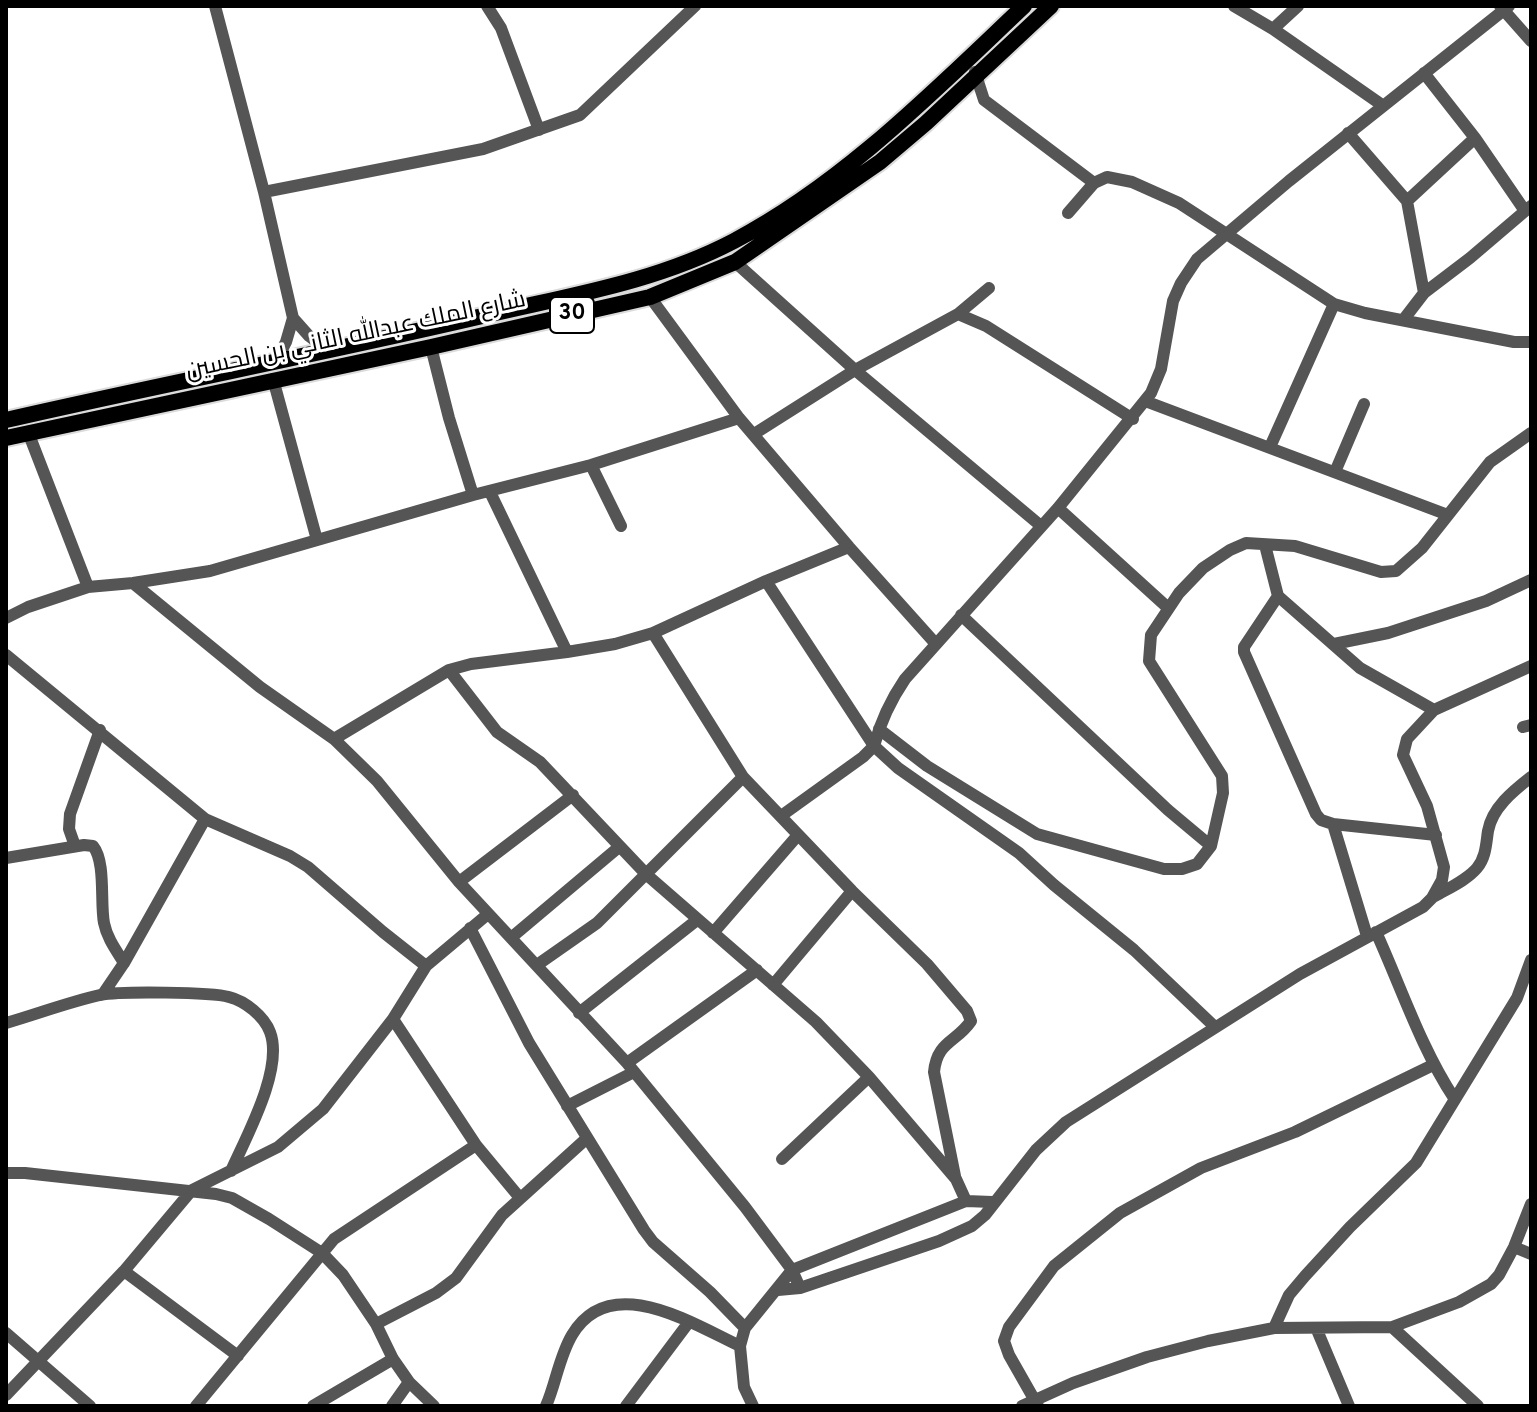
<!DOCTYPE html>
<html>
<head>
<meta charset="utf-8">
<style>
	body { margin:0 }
	#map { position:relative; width:1537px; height:1412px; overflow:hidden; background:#fff; font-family:Overpass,sans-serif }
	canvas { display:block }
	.frame { position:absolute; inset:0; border:8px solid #000; pointer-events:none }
</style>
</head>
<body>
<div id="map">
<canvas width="1537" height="1412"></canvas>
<div class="frame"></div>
</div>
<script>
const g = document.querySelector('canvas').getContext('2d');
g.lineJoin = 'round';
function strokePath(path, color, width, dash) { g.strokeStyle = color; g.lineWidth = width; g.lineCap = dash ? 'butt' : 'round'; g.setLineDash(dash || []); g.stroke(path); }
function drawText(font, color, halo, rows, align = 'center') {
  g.font = font + ' Overpass,Cairo,sans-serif'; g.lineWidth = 6; g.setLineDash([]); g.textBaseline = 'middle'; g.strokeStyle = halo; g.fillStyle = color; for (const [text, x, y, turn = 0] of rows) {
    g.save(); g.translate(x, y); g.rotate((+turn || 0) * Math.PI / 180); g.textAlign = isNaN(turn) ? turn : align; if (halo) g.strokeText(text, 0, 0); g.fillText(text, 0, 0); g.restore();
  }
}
const major = new Path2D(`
	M 6,420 C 167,383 330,352 491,314 C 573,295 658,281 734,241 C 844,183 934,91 1024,6
	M 6,438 L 431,347 L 650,297 L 735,262 L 880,162 L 926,123 L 1051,6`);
strokePath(major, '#dbdbdb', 20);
strokePath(new Path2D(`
	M 215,6 L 264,192 L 293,318 L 309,336 L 329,351
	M 487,6 L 501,28 L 539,130
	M 1234,6 L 1273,29 L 1382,105
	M 1500,6 L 1531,41
	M 1273,29 L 1298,6
	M 975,72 L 984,100 L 1094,183
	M 1424,73 L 1475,138 L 1525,211
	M 1348,133 L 1407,201 L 1424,293
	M 264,192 L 483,149 L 580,115 L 695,6
	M 1407,201 L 1475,138
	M 1068,213 L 1094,183 L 1107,177 L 1132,182 L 1179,203 L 1334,304 L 1365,313 L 1514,342 L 1531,342
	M 735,262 L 855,370 L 1041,526
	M 650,297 L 739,418 L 849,547 L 935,643
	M 958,314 L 989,288
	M 1404,319 L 1424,293 L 1470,258 L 1531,206
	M 431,347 L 449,418 L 473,495
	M 275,363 L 286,342 L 293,318
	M 273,379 L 317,540
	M 1145,401 L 1448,515
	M 28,432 L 88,587
	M 754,434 L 855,370 L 958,314 L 986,326 L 1133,419
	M 1270,447 L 1334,304
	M 591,465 L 621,526
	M 1335,472 L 1364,404
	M 490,492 L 567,652
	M 1058,508 L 1167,607
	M 1265,545 L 1278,596 L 1360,668 L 1434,710
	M 766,581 L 874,746 L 863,757 L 781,816
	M 133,583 L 260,687 L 334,739 L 377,781 L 459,882 L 627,1063 L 745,1207 L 792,1270 L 800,1288
	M 1278,596 L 1244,647 L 1244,652 L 1316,814 L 1321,820 L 1333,824 L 1436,835
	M 961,615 L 1168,810 L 1211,846
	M 6,618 L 28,607 L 88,587 L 133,583 L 210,571 L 473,495 L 591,465 L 739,418
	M 653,633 L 743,777 L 852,891 L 927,964 L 967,1011 L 971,1021 C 956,1043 937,1041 934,1072 L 955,1176
	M 1334,644 L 1388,633 L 1486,601 L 1531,580
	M 6,655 L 205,819 L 290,856 L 308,867 L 383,932 L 426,966
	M 449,670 L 497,732 L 540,762 L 647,875 L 816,1022 L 869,1077 L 956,1179 L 966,1201
	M 1523,727 L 1531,725
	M 879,729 L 927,766 L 1037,834 L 1164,869 L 1182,869 L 1197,864 L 1211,846 L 1223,793 L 1222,776 L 1149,661 L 1151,635 L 1179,593 L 1203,568 L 1230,550 L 1246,543 L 1295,546 L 1381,572 L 1396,571 L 1422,548 L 1490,462 L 1531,433
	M 334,739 L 449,670 L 471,664 L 567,652 L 615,644 L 653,633 L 766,581 L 849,547
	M 1333,824 L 1367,936
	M 75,846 L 69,829 L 70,814 L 100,730
	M 6,858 L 84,845 L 93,846 C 106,862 100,902 104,923 C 107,938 116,950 124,963
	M 459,882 L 573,795
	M 1435,896 C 1449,888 1467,880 1477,868 C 1486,857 1486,844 1488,831 C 1492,808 1513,791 1531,777
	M 470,928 L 529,1043 L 644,1230 L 653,1242 L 710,1292 L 745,1328
	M 1376,932 C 1401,987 1421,1048 1454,1098
	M 713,933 L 798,835
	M 512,937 L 619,847
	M 537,965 L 597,923 L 743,777
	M 773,985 L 852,891
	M 103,994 L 124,963 L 205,819
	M 579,1013 L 697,920
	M 393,1019 L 476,1145 L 520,1198
	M 6,1023 C 37,1014 69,1002 100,995 C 120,991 211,992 229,997 C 245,1001 264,1016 270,1032 C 284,1069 246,1137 231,1171
	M 1215,1027 L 1134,950 L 1054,885 L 1019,853 L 898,768 L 874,746 C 881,720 890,701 905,679 L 1058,508 L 1151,393 L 1161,369 L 1173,301 L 1181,283 L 1197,259 L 1289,181 L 1509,6
	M 627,1063 L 757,970
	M 567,1106 L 634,1072
	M 782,1159 L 869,1077
	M 6,1173 L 25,1173 L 216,1194 L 232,1198 L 269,1219 L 322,1253 L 343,1275 L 376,1324 L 393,1359 L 409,1382 L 434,1406
	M 1514,1247 L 1531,1254
	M 124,1271 L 238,1356
	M 778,1290 L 800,1288 L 939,1241 L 972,1226 L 985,1215 L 1036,1150 L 1066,1122 L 1300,974 L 1423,907 L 1432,898 L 1442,880 L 1444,867 L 1427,806 L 1403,755 L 1407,739 L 1434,710 L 1531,666
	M 376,1324 L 436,1293 L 456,1278 L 502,1215 L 586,1139
	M 1392,1327 L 1478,1406
	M 1274,1328 L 1289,1295 L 1305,1276 L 1350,1227 L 1416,1163 L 1517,998 L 1531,960
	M 1317,1330 L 1349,1406
	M 6,1333 L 90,1406
	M 6,1395 L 124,1271 L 192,1190 L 278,1147 L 323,1109 L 393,1019 L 426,966 L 488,914
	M 196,1406 L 334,1239 L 476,1145
	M 313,1406 L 393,1359
	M 392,1406 L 409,1382
	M 546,1406 C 556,1383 559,1357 572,1335 C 610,1271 691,1323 740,1346
	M 626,1406 L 689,1322
	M 753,1406 L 744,1387 L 740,1346 L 745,1328 L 792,1270 L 966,1201 L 992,1202
	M 1022,1406 L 1073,1383 L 1147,1357 L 1208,1341 L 1274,1328 L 1392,1327 L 1459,1302 L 1491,1284 L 1499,1275 L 1514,1247 L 1531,1204
	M 1038,1406 L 1009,1355 L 1004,1341 L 1009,1327 L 1054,1266 L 1120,1213 L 1201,1168 L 1295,1132 L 1433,1065`), '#555', 12);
strokePath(major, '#000', 16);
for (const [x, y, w] of [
	[572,315,44]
]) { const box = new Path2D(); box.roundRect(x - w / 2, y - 18, w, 36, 6); g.fillStyle = '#fff'; g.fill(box); strokePath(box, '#000', 2); }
drawText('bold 22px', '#000', null, [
	["30",572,315]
]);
drawText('24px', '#000', '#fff', [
	["شارع الملك عبدالله الثاني بن الحسين",356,337,-12]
]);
</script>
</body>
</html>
